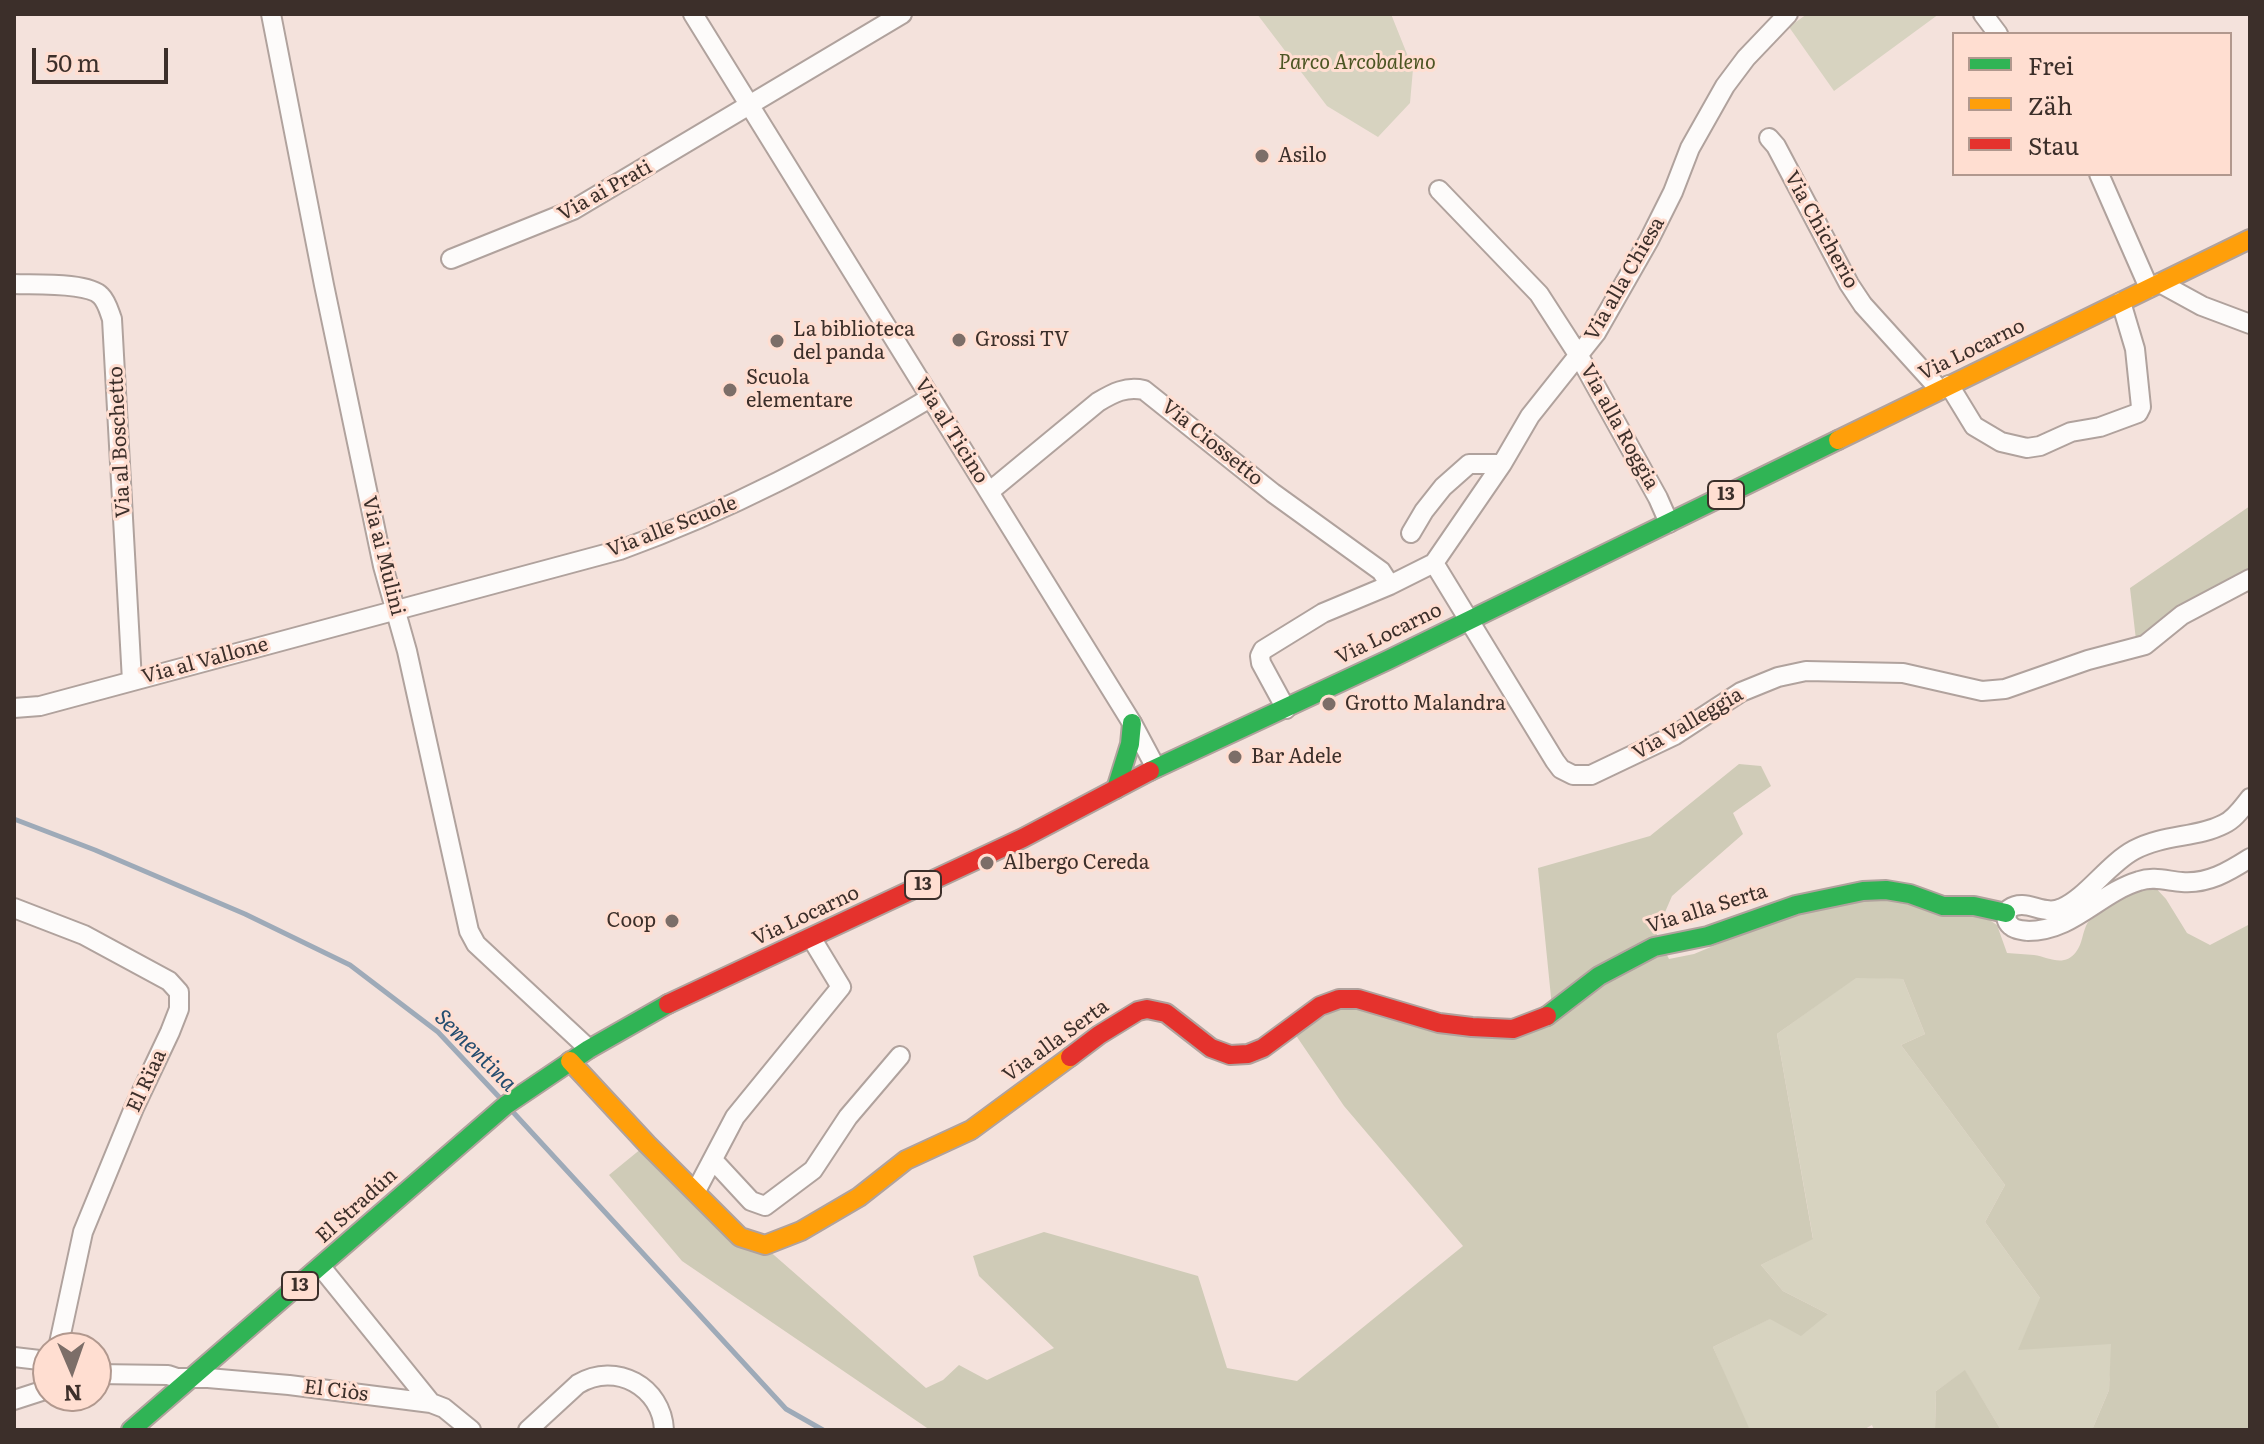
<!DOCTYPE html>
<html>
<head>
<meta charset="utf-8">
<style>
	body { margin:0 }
	#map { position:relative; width:2264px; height:1444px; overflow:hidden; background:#f4e2dc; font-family:Literata,serif }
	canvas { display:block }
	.frame { position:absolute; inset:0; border:16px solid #3c2f2a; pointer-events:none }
	.legend { position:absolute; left:1952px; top:32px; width:280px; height:144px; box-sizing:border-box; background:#ffded1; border:2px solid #b1988e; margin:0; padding:10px 14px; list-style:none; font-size:24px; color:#3c2f2a }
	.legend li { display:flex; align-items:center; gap:16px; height:40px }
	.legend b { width:40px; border:2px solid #b1988e }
	.north { position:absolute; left:32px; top:1332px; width:80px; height:80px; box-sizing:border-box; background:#ffded1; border:2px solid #b1988e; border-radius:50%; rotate:178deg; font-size:22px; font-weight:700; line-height:32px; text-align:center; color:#3c2f2a }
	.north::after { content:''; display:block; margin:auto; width:28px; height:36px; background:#7c6e68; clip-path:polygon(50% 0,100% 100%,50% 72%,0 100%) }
	.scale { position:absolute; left:32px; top:48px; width:136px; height:36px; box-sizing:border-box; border:4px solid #3c2f2a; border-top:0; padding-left:10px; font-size:24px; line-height:28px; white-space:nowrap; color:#3c2f2a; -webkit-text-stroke:6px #ffded1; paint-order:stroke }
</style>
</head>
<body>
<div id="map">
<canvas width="2264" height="1444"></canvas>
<div class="frame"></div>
<ul class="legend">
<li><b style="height:10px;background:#30b455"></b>Frei</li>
<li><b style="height:10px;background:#ff9f0a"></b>Zäh</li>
<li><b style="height:10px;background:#e5322d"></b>Stau</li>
</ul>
<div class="north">N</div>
<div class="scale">50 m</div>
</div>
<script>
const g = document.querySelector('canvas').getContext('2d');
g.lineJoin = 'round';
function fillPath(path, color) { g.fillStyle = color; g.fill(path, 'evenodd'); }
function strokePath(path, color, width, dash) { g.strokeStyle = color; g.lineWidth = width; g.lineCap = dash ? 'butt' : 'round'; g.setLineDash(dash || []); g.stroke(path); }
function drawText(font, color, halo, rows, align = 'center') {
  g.font = font + ' Literata,serif'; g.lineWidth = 6; g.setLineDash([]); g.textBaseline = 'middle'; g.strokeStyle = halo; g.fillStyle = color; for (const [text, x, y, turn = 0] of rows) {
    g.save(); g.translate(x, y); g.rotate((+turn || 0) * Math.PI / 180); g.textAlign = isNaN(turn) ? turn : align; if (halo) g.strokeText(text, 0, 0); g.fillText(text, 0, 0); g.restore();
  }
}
fillPath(new Path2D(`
	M 1257,14 L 1391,14 L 1413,69 L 1410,103 L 1378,137 L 1327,106 Z
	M 1807,14 L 1939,14 L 1834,91 L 1789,27 Z
	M 1856,977 L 1903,979 L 1925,1034 L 1901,1045 L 2005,1185 L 1985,1222 L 2040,1298 L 2112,1344 L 2109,1390 L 2092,1430 L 2001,1430 L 1965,1371 L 1936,1391 L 1935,1430 L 1874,1430 L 1872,1425 L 1863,1430 L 1750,1430 L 1744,1420 L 1713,1347 L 1771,1318 L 1828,1314 L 1783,1291 L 1761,1265 L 1813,1238 L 1777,1034 Z`), '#d7d3c0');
fillPath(new Path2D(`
	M 2250,506 L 2250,573 L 2136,640 L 2130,588 Z
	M 1739,764 L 1761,766 L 1771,786 L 1733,813 L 1743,834 L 1672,896 L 1656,933 L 1669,959 L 1694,954 L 1797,911 L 1870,897 L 1985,917 L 1997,925 L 2007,953 C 2016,954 2025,954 2034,955 C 2048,957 2064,968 2076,952 C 2083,943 2082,932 2088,922 L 2135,887 L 2152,884 L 2166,899 L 2187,933 L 2210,945 L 2250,924 L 2250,1430 L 2092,1430 L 2109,1390 L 2111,1344 L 2018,1350 L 2040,1298 L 1985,1222 L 2005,1185 L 1901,1045 L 1925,1034 L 1903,979 L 1856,978 L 1777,1034 L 1813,1239 L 1761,1265 L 1783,1291 L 1828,1314 L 1801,1336 L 1770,1319 L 1713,1347 L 1750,1430 L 930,1430 L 682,1261 L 609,1175 L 647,1144 L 926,1388 L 943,1380 L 959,1365 L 987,1380 L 1054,1348 L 979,1276 L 973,1256 L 1044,1232 L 1198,1276 L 1227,1368 L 1297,1381 L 1463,1246 L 1344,1106 L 1295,1034 L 1345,1004 L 1410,1023 L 1553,1017 L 1538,868 L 1650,836 Z
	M 1965,1370 L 2001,1430 L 1935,1430 L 1936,1391 Z`), '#cfcbb7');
strokePath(new Path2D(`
	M 14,819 L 95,850 L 245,914 L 350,965 L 438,1032 L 500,1098
	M 512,1111 L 786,1409 L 823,1430`), '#9eaab8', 5);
const street = new Path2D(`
	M 271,14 L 324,285 L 383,566 L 407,651 L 469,931 L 476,944 L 491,958 L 589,1049
	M 693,14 L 1132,723 L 1156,768
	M 1788,14 L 1746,58 L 1725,86 L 1690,148 L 1673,192 L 1649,240 L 1596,333 L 1530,416 L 1502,464 L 1434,563 L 1555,761 L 1561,769 L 1573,775 L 1591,775 L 1675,735 L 1741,692 L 1778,677 L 1806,671 L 1903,673 L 1982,691 L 2005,689 L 2088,660 L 2145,645 L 2182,615 L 2250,579
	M 1983,14 L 1998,34
	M 1769,138 L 1776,146 L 1849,284 L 1863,305 L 1940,390
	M 2099,174 L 2149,288
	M 1439,190 L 1539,294 L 1579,356 L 1658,498 L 1669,523
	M 451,259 L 573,210 L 902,14
	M 2160,283 L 2202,306 L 2250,324
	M 14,284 C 34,285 88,282 101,296 C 107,302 109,311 112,319 L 132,681
	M 1949,385 L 1974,426 L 2001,442 L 2027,448 L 2040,446 L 2071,432 L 2100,427 L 2138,413 L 2141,407 L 2135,349 L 2121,302
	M 989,492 L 1098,402 C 1113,393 1126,386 1144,390 L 1273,493 L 1381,571 L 1390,585
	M 1411,533 L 1424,511 L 1443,487 L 1469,464 L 1502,464
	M 14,708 L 40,706 L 620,550 C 731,510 828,458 930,398
	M 1286,709 L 1261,663 L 1260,656 L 1263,650 L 1323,613 L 1390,585 L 1434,563
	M 2250,798 C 2242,808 2235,819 2224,824 C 2197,838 2164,834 2134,850 C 2108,864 2087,897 2062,908 C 2043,917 2026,897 2009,909 C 2006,915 2005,921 2011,926 C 2015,930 2022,930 2028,931 C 2073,931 2099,893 2139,881 C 2153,876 2168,881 2182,882 C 2208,884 2228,872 2250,858
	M 14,908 L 84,935 L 169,981 L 179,992 L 179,1009 L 170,1032 L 134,1108 L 83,1232 L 58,1348
	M 713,1160 L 751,1201 L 765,1206 L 813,1170 L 848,1117 L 900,1056
	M 696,1191 L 735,1117 L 841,987 L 812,939
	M 321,1267 L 431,1403
	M 14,1357 L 48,1361
	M 96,1374 L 168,1375 L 177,1378 L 208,1378 L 289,1385 L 431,1403 L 444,1408 L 471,1430
	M 14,1400 L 48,1389
	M 528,1430 L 578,1384 C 616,1361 662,1387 664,1430`);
const fast = new Path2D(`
	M 1150,771 L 1388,660 L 1838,440
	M 1116,789 L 1130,744 L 1132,723
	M 1547,1016 L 1599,976 L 1654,947 L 1708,936 L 1796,905 L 1863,891 L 1886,890 L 1910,894 L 1943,906 L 1974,906 L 2006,913
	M 131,1430 L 506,1105 L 589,1049 L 668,1004`);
const slow = new Path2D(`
	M 1838,440 L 2250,239
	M 570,1061 L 647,1144 L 740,1237 L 765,1245 L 801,1231 L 859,1197 L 906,1160 L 971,1130 L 1070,1057`);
const jam = new Path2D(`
	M 668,1004 L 1023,838 L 1150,771
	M 1070,1057 L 1099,1035 L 1138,1011 L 1147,1009 L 1166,1013 L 1211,1048 L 1230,1055 L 1248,1054 L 1263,1048 L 1320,1006 L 1339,999 L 1358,999 L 1439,1023 L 1472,1027 L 1513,1029 L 1547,1016`);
strokePath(street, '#b0a29d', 22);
strokePath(fast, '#b0a29d', 22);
strokePath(slow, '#b0a29d', 22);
strokePath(jam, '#b0a29d', 22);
strokePath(street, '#fdfbfa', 18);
strokePath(fast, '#30b455', 18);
strokePath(slow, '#ff9f0a', 18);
strokePath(jam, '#e5322d', 18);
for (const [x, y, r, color] of [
	[1262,156,8,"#7c6e68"],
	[959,340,8,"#7c6e68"],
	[777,341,8,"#7c6e68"],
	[730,390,8,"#7c6e68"],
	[1329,704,8,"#7c6e68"],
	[1235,757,8,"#7c6e68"],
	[987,863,8,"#7c6e68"],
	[672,921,8,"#7c6e68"]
]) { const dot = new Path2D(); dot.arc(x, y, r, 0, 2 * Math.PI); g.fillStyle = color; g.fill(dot); strokePath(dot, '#ffded1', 3); }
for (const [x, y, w] of [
	[1726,495,36],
	[923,885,36],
	[300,1286,36]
]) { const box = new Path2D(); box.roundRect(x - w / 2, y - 14, w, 28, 6); g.fillStyle = '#ffded1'; g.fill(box); strokePath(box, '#3c2f2a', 2); }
drawText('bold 18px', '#3c2f2a', null, [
	["13",1726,495],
	["13",923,885],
	["13",300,1286]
]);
drawText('italic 20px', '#4c5523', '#ffded1', [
	["Parco Arcobaleno",1357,63]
]);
drawText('20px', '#3c2f2a', '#ffded1', [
	["Asilo",1278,156],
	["La biblioteca",793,330],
	["del panda",793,353],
	["Grossi TV",975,340],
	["Scuola",746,378],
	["elementare",746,401],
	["Grotto Malandra",1345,704],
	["Bar Adele",1251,757],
	["Albergo Cereda",1003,863],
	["Coop",656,921,"right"]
], 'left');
drawText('20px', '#3c2f2a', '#ffded1', [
	["Via ai Prati",605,191,-29],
	["Via Chicherio",1821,230,61],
	["Via alla Chiesa",1625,279,-60],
	["Via Locarno",1972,350,-26],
	["Via alla Roggia",1619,427,61],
	["Via al Ticino",951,431,58],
	["Via al Boschetto",120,442,-93],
	["Via Ciossetto",1212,443,39],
	["Via alle Scuole",672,527,-21],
	["Via ai Mulini",383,556,76],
	["Via Locarno",1389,634,-26],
	["Via al Vallone",205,661,-15],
	["Via Valleggia",1688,724,-30],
	["Via alla Serta",1707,909,-17],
	["Via Locarno",806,916,-25],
	["Via alla Serta",1056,1041,-36],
	["El Rïaa",147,1081,-65],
	["El Stradún",357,1206,-42],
	["El Ciòs",336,1391,7]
]);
drawText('italic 22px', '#244d6f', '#ffded1', [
	["Sementina",475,1051,45]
]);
</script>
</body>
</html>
